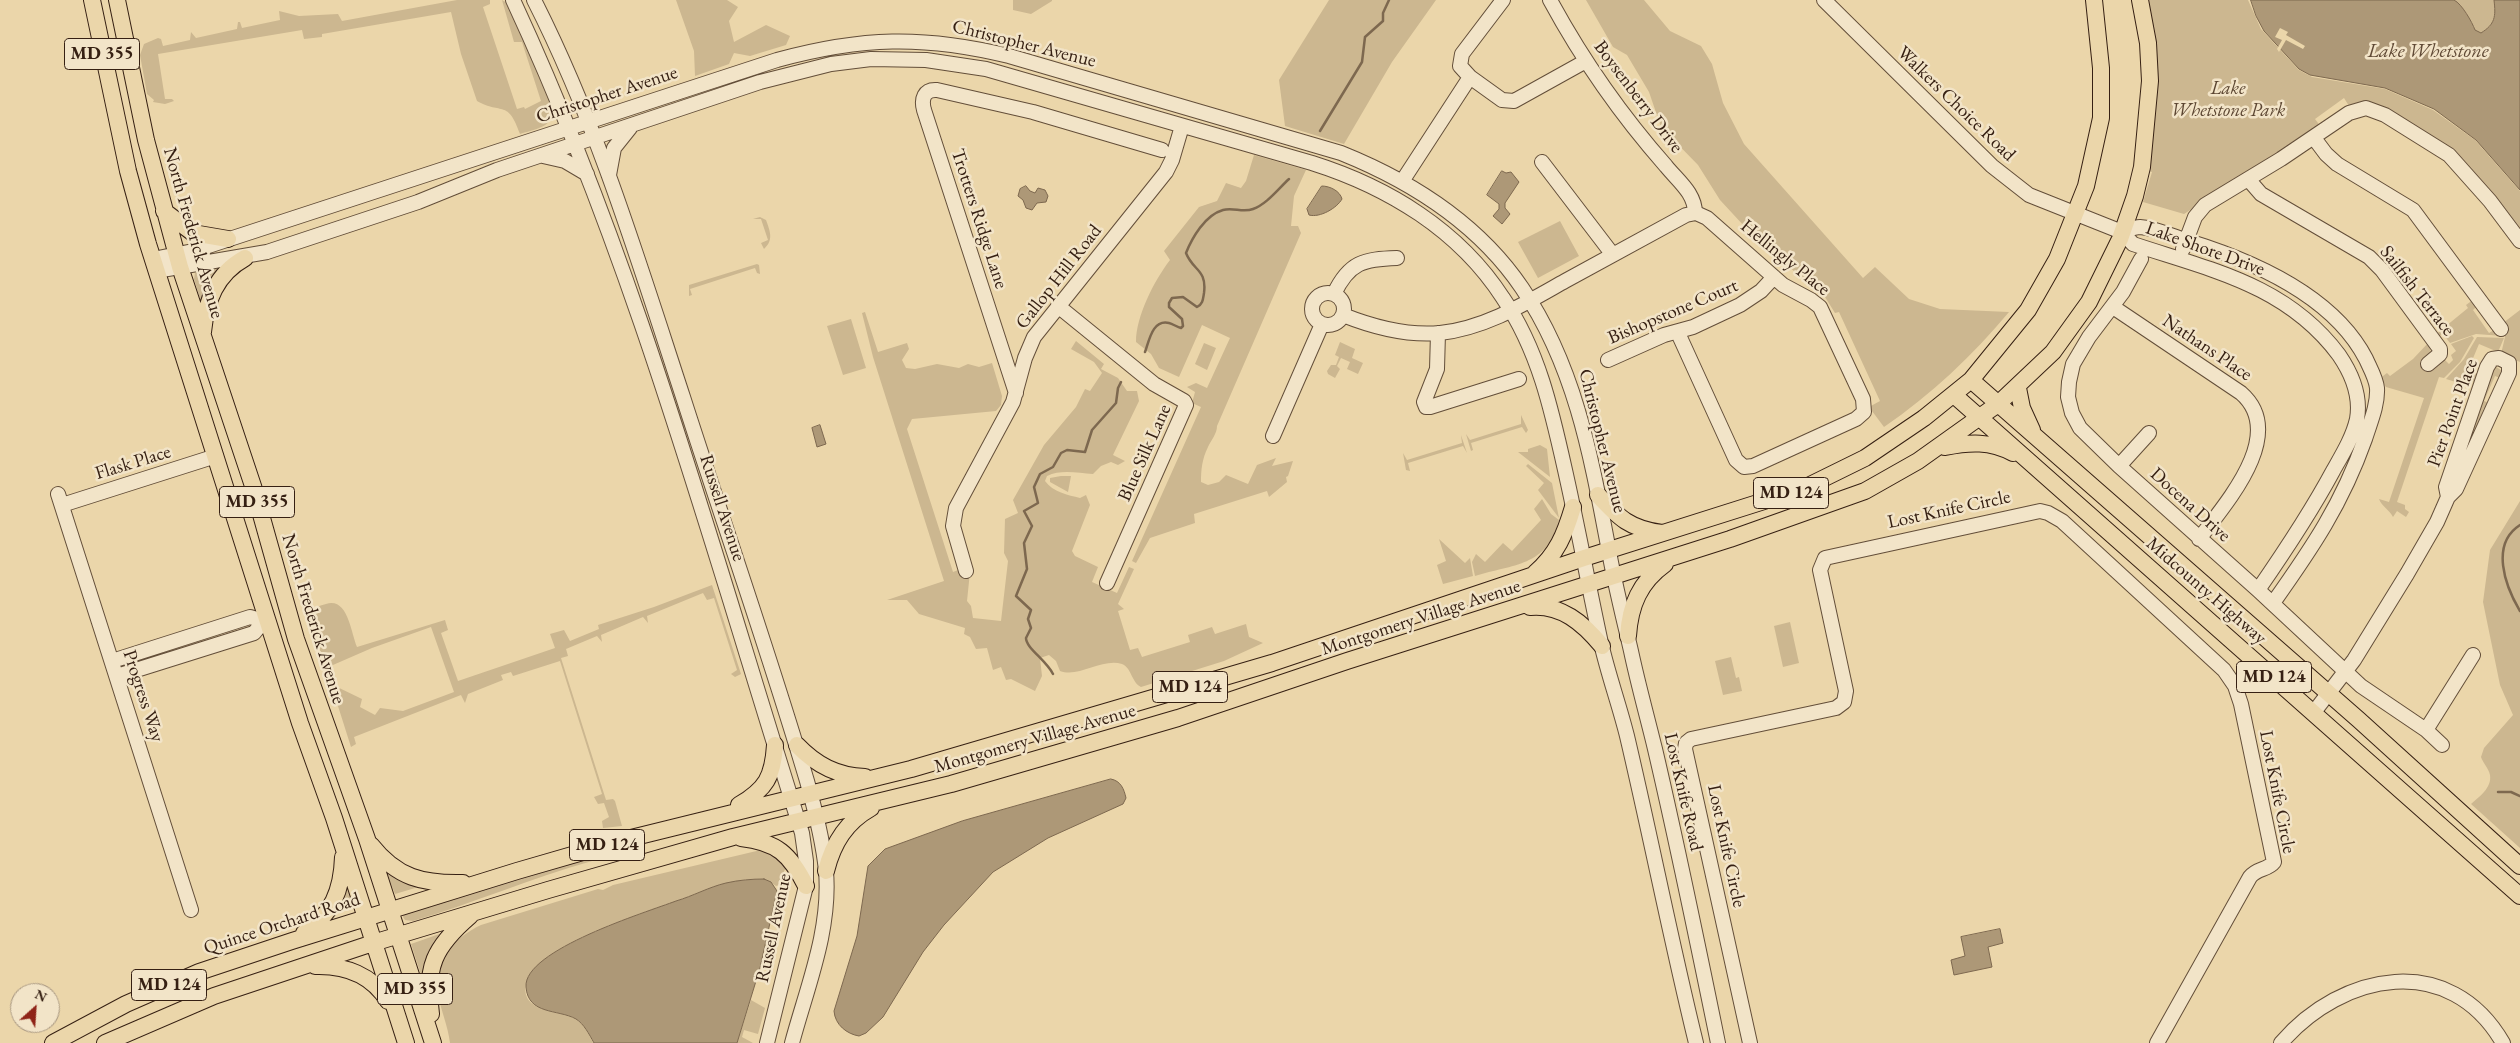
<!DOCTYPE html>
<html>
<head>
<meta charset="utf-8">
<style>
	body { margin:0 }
	#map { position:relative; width:2520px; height:1043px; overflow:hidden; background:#ebd6aa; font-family:"EB Garamond",serif }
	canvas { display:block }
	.north { position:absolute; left:10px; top:983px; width:50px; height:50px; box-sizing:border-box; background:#f2e4c8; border:1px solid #a79680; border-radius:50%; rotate:26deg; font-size:14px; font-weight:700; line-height:20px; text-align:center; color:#362013 }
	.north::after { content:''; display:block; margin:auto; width:18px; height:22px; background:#8f2418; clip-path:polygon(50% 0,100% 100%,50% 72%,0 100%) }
</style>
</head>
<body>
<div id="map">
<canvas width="2520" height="1043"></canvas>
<div class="north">N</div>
</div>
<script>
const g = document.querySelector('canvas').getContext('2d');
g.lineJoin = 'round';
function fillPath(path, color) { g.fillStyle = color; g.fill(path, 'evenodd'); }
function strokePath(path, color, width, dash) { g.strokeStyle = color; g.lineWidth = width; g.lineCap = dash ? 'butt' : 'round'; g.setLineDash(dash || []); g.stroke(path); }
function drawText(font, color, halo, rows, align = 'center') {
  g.font = font + ' "EB Garamond",serif'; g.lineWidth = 5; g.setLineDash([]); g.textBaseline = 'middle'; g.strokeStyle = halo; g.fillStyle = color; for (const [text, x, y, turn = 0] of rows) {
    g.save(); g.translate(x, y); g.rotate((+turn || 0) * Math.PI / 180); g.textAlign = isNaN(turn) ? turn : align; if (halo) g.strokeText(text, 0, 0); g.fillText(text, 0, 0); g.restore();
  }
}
fillPath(new Path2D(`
	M 457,0 L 490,0 L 490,4 L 483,7 L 517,109 L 524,107 L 525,109 L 541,101 L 522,42 L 514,42 L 502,0 L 507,3 C 516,21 558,100 553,116 C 548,128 532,130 520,134 C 508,99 502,115 477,101 L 461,54 L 451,12 L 322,34 L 322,37 L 304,39 L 302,30 L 158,54 L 165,99 L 172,99 L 174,101 L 165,104 L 153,102 L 154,100 L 147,94 L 140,55 L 144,44 L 158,38 L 161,39 L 163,46 L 190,40 L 191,32 L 196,38 L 237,29 L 238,22 L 240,22 L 242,28 L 280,20 L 279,11 L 299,16 L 338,14 L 342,21 Z
	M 676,0 L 727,0 L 738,7 L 729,21 L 734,42 L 766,25 L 790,36 L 786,45 L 750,56 L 734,53 L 729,64 L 695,76 L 694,51 Z
	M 1013,0 L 1052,0 L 1052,1 L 1031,14 L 1013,10 Z
	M 1329,0 L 1436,0 L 1392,62 L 1344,144 L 1285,126 L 1279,80 Z
	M 1586,0 L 1644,0 L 1670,31 L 1701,46 L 1712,64 L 1723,103 L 1744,144 L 1863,278 L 1875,267 L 1909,299 L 1940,309 L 2009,312 C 1972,356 1932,394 1884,427 L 1869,407 L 1880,401 L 1839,312 L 1835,313 L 1825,297 L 1757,240 L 1720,200 L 1698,165 L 1661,127 L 1649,92 L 1627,55 L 1613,47 Z
	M 2148,0 L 2248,0 L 2261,29 L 2299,70 L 2312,77 L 2385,89 L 2433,110 L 2475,140 L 2520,191 L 2520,231 L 2469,166 L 2444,143 L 2382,107 L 2360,103 L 2349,106 L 2344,98 L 2315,119 L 2321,127 L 2184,214 L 2143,202 L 2152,172 L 2147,171 C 2158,113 2160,58 2148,0 Z
	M 2454,0 L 2494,0 C 2496,17 2495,23 2481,33 L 2475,31 C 2472,22 2462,4 2454,0 Z
	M 1254,155 L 1306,170 L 1294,196 L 1291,226 L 1298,226 L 1301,233 L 1217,426 C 1217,434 1211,440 1208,447 C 1202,459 1201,470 1201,482 L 1208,485 L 1219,482 L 1226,475 L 1248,484 L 1257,465 L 1276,458 L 1272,466 L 1293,461 L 1288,476 L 1286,477 L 1287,482 L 1269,497 L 1267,491 L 1194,514 L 1195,523 L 1150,538 L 1136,563 L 1132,561 L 1201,407 L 1192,403 L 1195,392 L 1187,387 L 1196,383 L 1207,388 L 1230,338 L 1202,325 L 1179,377 L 1159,368 L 1151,354 L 1136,342 C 1136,316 1154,281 1170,260 L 1164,251 L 1199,207 L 1217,201 L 1226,183 L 1241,188 L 1246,181 Z
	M 760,217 L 766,220 C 770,231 774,240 764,249 L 761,243 L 768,240 L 761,219 L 753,219 Z
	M 1560,221 L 1579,256 L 1538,278 L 1518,242 Z
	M 757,264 L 759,265 L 760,274 L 757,273 L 755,268 L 690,289 L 692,295 L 689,296 L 689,285 Z
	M 221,267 L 201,302 L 194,279 L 195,273 Z
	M 2474,299 L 2476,307 L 2473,310 L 2489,333 L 2494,330 L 2503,333 L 2503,336 L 2476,334 L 2450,343 L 2443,334 L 2438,337 L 2435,335 L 2468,308 L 2466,305 Z
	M 2520,310 L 2520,362 L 2501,354 L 2505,337 L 2503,323 Z
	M 865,312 L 878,352 L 907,343 L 909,349 L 902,360 L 906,368 L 915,369 L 937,364 L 959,368 L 968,364 L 979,367 L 992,363 L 1002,396 L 1001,405 L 996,411 L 912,419 L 907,429 L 953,572 L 961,569 L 970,572 L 967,601 L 971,606 L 973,618 L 1001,621 L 1008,561 L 1004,553 L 1005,519 L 1018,513 L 1013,500 L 1044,445 L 1076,407 L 1085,389 L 1090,391 L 1102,373 L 1094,362 L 1071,349 L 1076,341 L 1104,364 L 1101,369 L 1118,378 L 1127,391 L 1137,391 L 1139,401 L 1113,455 L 1125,461 L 1118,465 L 1111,462 L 1101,466 L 1093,474 C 1078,473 1061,469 1047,476 L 1045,481 C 1053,492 1068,495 1080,498 L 1086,495 L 1090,505 L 1072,551 L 1075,556 L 1098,567 L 1092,582 L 1117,593 L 1129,567 L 1134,569 L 1118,604 L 1124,609 L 1118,611 L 1130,650 L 1138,648 L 1142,657 L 1190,642 L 1188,635 L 1212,627 L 1215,634 L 1246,624 L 1249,637 L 1263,643 L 1224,661 L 1141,687 C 1132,683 1131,667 1122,664 C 1102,658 1079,678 1060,671 L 1056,661 L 1049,655 L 1040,658 L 1042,676 L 1035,691 L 1011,679 L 1006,680 L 1001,667 L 993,670 L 987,648 L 976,649 L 970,637 L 964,634 L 965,628 L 919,614 L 907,600 L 887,600 L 944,581 L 873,357 L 862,313 Z
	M 851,319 L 866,368 L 843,375 L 827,326 Z
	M 2472,336 L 2474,338 L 2460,362 L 2444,378 L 2439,377 L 2397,502 L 2405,505 L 2405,509 L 2409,512 L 2406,517 L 2397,511 L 2393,517 C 2389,509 2382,507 2379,499 L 2389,502 L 2424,398 L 2386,387 L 2379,379 L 2387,373 L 2390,376 L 2413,359 L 2429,342 L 2431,353 L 2443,358 L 2449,364 L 2453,360 L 2451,355 L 2456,351 L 2451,344 Z
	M 2477,337 L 2504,338 L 2498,352 L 2479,344 L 2468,370 L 2479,374 L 2476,392 L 2471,390 L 2473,382 L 2461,378 L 2459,383 L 2446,379 L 2464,359 Z
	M 1340,342 L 1355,349 L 1352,358 L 1363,363 L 1358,374 L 1347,369 L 1350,362 L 1341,358 L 1337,366 L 1340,369 L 1335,378 L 1328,374 L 1327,371 L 1331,365 L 1336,365 L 1339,357 L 1335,355 Z
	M 1204,343 L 1216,348 L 1207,370 L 1195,364 Z
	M 2495,366 L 2505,373 L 2500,378 L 2495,376 L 2484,401 L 2489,403 L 2488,408 L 2484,408 L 2476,431 L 2472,430 L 2488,377 Z
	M 1521,415 L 1528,430 L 1526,433 L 1522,427 L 1471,443 L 1473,450 L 1471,451 L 1466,434 L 1470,440 L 1521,424 Z
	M 1461,435 L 1467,453 L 1463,446 L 1408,463 L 1410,471 L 1406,470 L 1403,453 L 1407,460 L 1462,443 Z
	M 1540,445 L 1547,449 L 1550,477 L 1518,452 L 1528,452 L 1528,449 Z
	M 1528,464 L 1552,483 L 1559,518 L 1538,490 L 1544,483 L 1526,466 Z
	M 1061,476 L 1071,476 L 1068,492 L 1050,482 L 1050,478 Z
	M 1542,499 L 1551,514 L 1559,520 C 1547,567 1513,564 1475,576 L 1472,562 L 1476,554 L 1485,562 L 1503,543 L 1512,551 L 1541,520 L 1534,509 Z
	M 2520,501 L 2520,848 L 2471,804 C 2479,797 2492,788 2490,775 C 2489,769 2483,763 2481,757 L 2484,748 L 2513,715 L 2500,685 L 2483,602 L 2490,550 Z
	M 1439,539 L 1465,563 L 1470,558 L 1473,576 L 1443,584 L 1437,565 L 1446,561 Z
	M 712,585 L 741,674 L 735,677 L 731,674 L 737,670 L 714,598 L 707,600 L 703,593 L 647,616 L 648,623 L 643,617 L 601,635 L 602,642 L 597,636 L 566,649 L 568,656 L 561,658 L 606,800 L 613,799 L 615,801 L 622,826 L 603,828 L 602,821 L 609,817 L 604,803 L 598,804 L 594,797 L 602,794 L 560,661 L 513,676 L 511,672 L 501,675 L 503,680 L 468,694 L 465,703 L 461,695 L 354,737 L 356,744 L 351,747 L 331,684 L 362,699 L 360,707 L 375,715 L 380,708 L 403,711 L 454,692 L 431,627 L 372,648 L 326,668 L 307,612 C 312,608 319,606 326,604 C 348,597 351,633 357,647 L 445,620 L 448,630 L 441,633 L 458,681 L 555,648 L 550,634 L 564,630 L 570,641 L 599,629 L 598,625 L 654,607 Z
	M 1790,622 L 1799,663 L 1783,667 L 1774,626 Z
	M 1731,657 L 1736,678 L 1739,677 L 1742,691 L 1723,695 L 1715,661 Z
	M 765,849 L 788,866 L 784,871 L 782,884 L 776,886 C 766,878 755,878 743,880 C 718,883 695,895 671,903 C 639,914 532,948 526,984 C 520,1013 560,1010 575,1019 C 584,1024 589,1034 593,1043 L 450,1043 C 448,1026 441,1011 438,994 C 433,962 453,938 481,925 L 598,889 L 603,890 L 613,885 Z
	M 592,856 L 595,859 L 592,861 C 531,878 474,903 413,921 L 405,920 L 403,917 L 404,914 Z
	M 384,866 L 425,885 L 395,894 Z
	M 346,884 L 353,906 L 334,912 Z
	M 445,932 L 422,978 L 411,944 Z
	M 751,1000 L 765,1008 L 758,1034 L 744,1030 L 742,1037 L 753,1043 L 737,1043 Z`), '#ccb790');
const water = new Path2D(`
	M 2251,0 L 2454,0 C 2462,4 2472,22 2475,30 L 2481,33 C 2495,24 2496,17 2494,0 L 2520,0 L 2520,190 L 2476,140 L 2434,109 L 2385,88 L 2310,75 L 2299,69 L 2264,31 L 2256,16 Z
	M 1502,171 L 1506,173 L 1511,172 L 1519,182 L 1505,203 L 1505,208 L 1510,214 L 1502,224 L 1493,216 L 1499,209 L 1499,204 L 1487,195 Z
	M 1026,186 L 1030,191 L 1035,193 L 1038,188 L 1045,190 L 1048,196 L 1046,202 L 1037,203 L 1032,210 L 1026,208 L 1023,200 L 1018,196 L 1020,189 Z
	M 1322,186 C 1330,186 1340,191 1342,199 C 1337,208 1320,218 1309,215 L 1307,209 Z
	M 820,425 L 826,444 L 817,447 L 812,428 Z
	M 1111,779 C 1121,781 1124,789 1126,798 L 1123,804 L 1048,838 L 993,872 L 944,925 L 923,952 L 883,1017 L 866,1033 L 859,1036 C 847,1034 835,1025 834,1011 L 857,936 L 868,866 L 885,849 L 962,821 Z
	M 764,879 L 771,882 L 777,891 L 760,968 L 737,1043 L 594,1043 C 589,1034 584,1024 576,1019 C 558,1009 528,1015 526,987 C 523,950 647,912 676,901 C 693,896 709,887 726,883 C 739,880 752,879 764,879 Z
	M 2000,929 L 2003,943 L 1988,947 L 1992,967 L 1954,975 L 1951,960 L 1965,956 L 1961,937 Z`);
fillPath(water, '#ad9877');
strokePath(water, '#7d684f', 1);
fillPath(new Path2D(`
	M 2280,28 L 2288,32 L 2286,35 L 2305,46 L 2303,49 L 2286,40 L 2279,52 L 2277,49 L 2282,40 L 2275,37 Z`), '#ebd6aa');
strokePath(new Path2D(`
	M 1320,131 L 1362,62 L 1365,37 L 1383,21 L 1383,13 L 1389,0
	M 1145,352 C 1149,342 1152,319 1169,323 C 1173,324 1177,327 1181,328 L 1183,326 L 1182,319 L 1169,307 L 1169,303 L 1172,298 L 1183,297 L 1197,307 C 1203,304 1203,299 1204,293 C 1207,269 1193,271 1186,253 C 1192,238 1205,215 1223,210 C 1233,207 1243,213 1253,209 C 1267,204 1278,189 1289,179
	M 2520,525 C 2490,544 2505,586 2520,611
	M 1053,674 C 1046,660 1026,648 1026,638 L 1031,628 L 1028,619 L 1031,610 L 1016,596 L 1027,569 L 1024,543 L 1032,526 L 1024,511 L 1038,503 L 1034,487 L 1040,474 L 1053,467 L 1061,453 L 1067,450 L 1085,452 L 1092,430 L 1116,403 L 1118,388 L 1121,382
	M 2498,792 L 2511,792 L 2520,796`), '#7d684f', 2.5);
const minor = new Path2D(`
	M 513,0 C 637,267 713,552 802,833 L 806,861 L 806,886 L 767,1043
	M 534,0 C 598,126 639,263 683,397 C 724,525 769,652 807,781 C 815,810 823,840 826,871 C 831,930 807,987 792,1043
	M 1550,0 C 1582,59 1621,115 1666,166 C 1678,181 1695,193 1695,213
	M 1824,0 L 1992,166 L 2029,195 L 2122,232 L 2133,244 C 2211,270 2287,285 2339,355 C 2352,374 2361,396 2357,419 C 2353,437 2342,455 2333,471 C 2311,512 2285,551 2258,590
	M 1470,77 L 1502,100 L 1514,101 L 1586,61
	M 2314,138 L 2326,154 L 2337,164 L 2413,210 L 2501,329
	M 543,156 L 565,161 L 587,174
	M 1542,162 L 1613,255
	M 609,175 L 614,148 L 630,128
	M 2248,179 L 2261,194 L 2369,257 L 2382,270 L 2440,349 L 2440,354 L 2428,364
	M 1403,180 L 1470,77 L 1460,66 L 1462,54 L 1503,0
	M 2122,232 C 2128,230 2135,227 2140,227 C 2156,228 2173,237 2188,241 C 2253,261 2333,295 2366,359 C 2370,368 2376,378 2377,388 C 2378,405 2370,423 2365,439 C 2342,504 2312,548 2273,603
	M 2183,249 L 2195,217 L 2205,205 L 2281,159 L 2349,113 L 2366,108 L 2385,115 L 2449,155 L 2490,201 L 2520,241
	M 153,259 L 193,251 L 777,60 C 861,37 923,35 1009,56 L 1341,153 C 1413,182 1478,223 1522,288 C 1575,366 1591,456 1608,546 C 1614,581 1623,616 1631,651 C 1638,684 1647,716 1655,749 C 1678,847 1698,945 1718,1043
	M 2141,259 L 2123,292 L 2089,337 L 2073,364 L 2069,382 L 2068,397 L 2072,413 L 2080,428 L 2119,466 L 2258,590 L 2361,686 L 2426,730 L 2442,745
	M 156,271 L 267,252 L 418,202 L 497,170 L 760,82 L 831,64 L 871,59 L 926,60 L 986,69 L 1312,163 C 1388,187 1459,230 1503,298 C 1540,352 1553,416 1567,479 C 1579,533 1589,588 1601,643 C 1608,674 1619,704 1627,736 C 1651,838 1671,941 1696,1043
	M1312 309a16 16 0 1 1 32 0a16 16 0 1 1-32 0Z
	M 1334,294 C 1349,262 1364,259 1397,258
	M 1058,306 L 1154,384 L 1184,401 L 1186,405 L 1107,583
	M 2113,307 L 2241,393 C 2288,434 2226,503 2199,539
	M 1343,315 C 1373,327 1407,336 1440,333 C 1486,328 1526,303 1565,281 C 1605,259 1645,237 1686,215 L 1696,213 L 1707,218 L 1783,285 L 1811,300 L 1820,307 L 1863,399 L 1864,412 L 1856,419 L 1753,466 L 1744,467 L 1736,460 L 1678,333
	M 1438,333 L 1437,369 L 1424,402 L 1426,407 L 1430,407 L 1519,379
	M 1608,360 L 1664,335 L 1693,327 L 1740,305 L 1761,291 L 1774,277
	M 1016,393 L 924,110 C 921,99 924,89 937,90 L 1033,112 L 1162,150
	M 1273,436 L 1322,324
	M 2119,466 L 2149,433
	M 58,494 L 191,910
	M 62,505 L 216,456
	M 966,571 L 953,526 L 956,508 L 1013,402 L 1025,358 L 1034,337 L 1166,172 L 1172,160 L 1182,126
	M 112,661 L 250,617 L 264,621 L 254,633 L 117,676
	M 2314,712 L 2354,660 L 2407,574 L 2437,522 L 2448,497 L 2456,489 L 2509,373 L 2509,363 L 2499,358 L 2492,359 L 2487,367 L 2446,487 L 2448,497
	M 2426,730 L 2473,655
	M 1750,1043 L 1685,749 L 1686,743 L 1691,739 L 1836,708 L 1844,702 L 1846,691 L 1820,570 L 1825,558 L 2040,511 L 2048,513 L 2062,521 L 2224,670 L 2235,686 L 2241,704 L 2274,862 C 2268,870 2257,868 2250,877 L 2157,1043
	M 2281,1043 C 2342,972 2450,951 2503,1043`);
const major = new Path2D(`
	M 92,0 L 128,171 L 148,244 L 300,723 L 334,818 L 406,1043
	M 117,0 L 146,140 L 180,267 L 253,486 L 296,639 L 367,839 L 433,1043
	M 164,211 L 193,233 L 228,239
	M 203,332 C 206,301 216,274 245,258
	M 1971,380 L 2359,720 L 2520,866
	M 2018,388 L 2022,408 L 2032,430
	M 1954,395 L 2520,896
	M 1945,447 C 1970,442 1990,441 2013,453
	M 1598,495 C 1619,518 1630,529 1662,533
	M 1535,573 C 1557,554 1565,534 1573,507
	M 1530,607 C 1561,604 1583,623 1602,646
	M 1628,636 C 1630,605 1640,582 1665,564
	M 797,745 C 816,765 837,776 865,777
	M 739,805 C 766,789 773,777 775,745
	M 741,838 C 777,842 790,854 806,886
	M 371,845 C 397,878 423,884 463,883
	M 826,871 C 833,843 846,822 871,808
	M 304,933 C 332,915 342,890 343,857
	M 315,966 C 345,965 372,975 388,1001
	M 431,1014 C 425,967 434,947 470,916
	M 53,1043 L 126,1004 L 199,972 L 292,941 L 517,871 L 631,838 L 911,769 L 1272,663 L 1584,558 L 1802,489 L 1865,458 L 1924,418 L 1971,380 L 2028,310 L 2057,259 L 2086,186 L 2101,118 L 2101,68 L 2094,0
	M 105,1043 L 214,996 L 373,943 L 548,890 L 733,837 L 951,784 L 1178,718 L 1347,661 L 1730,539 L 1865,491 L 1918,461 L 1998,404 L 2053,352 L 2089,302 L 2120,239 L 2135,196 L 2142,167 L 2150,81 L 2148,43 L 2140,0`);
strokePath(minor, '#634e39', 16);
strokePath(major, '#362013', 18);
strokePath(minor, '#f2e4c8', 14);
strokePath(major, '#ebd6aa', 16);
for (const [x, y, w] of [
	[102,54,75],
	[1791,493,75],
	[257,502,75],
	[2274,677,75],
	[1190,687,75],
	[607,845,75],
	[169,985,75],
	[415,989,75]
]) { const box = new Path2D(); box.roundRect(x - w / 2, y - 15.5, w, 31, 4); g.fillStyle = '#f2e4c8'; g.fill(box); strokePath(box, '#362013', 1); }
drawText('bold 18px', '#362013', null, [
	["MD 355",102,54],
	["MD 124",1791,493],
	["MD 355",257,502],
	["MD 124",2274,677],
	["MD 124",1190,687],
	["MD 124",607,845],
	["MD 124",169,985],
	["MD 355",415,989]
]);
drawText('19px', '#362013', '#f2e4c8', [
	["Christopher Avenue",1024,44,14],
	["Christopher Avenue",607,95,-18],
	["Boysenberry Drive",1638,97,53],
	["Walkers Choice Road",1956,104,44],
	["Trotters Ridge Lane",979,219,72],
	["North Frederick Avenue",193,233,74],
	["Lake Shore Drive",2205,249,20],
	["Hellingly Place",1785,258,39],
	["Gallop Hill Road",1059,277,-52],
	["Sailfish Terrace",2417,291,52],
	["Bishopstone Court",1673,312,-23],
	["Nathans Place",2207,348,34],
	["Pier Point Place",2453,413,-70],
	["Christopher Avenue",1602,441,76],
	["Blue Silk Lane",1145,453,-66],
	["Flask Place",133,463,-17],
	["Docena Drive",2190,505,42],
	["Russell Avenue",722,508,72],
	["Lost Knife Circle",1949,510,-12],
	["Midcounty Highway",2206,591,41],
	["Montgomery Village Avenue",1421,618,-18],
	["North Frederick Avenue",313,619,73],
	["Progress Way",143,696,72],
	["Montgomery Village Avenue",1035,739,-16],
	["Lost Knife Road",1683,792,77],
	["Lost Knife Circle",2277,792,79],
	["Lost Knife Circle",1726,846,78],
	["Quince Orchard Road",282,924,-18],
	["Russell Avenue",774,928,-78]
]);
drawText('italic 19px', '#5c4632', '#f2e4c8', [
	["Lake",2228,89],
	["Whetstone Park",2228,111]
]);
drawText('italic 20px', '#604a36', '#f2e4c8', [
	["Lake Whetstone",2428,52]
]);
</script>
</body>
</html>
